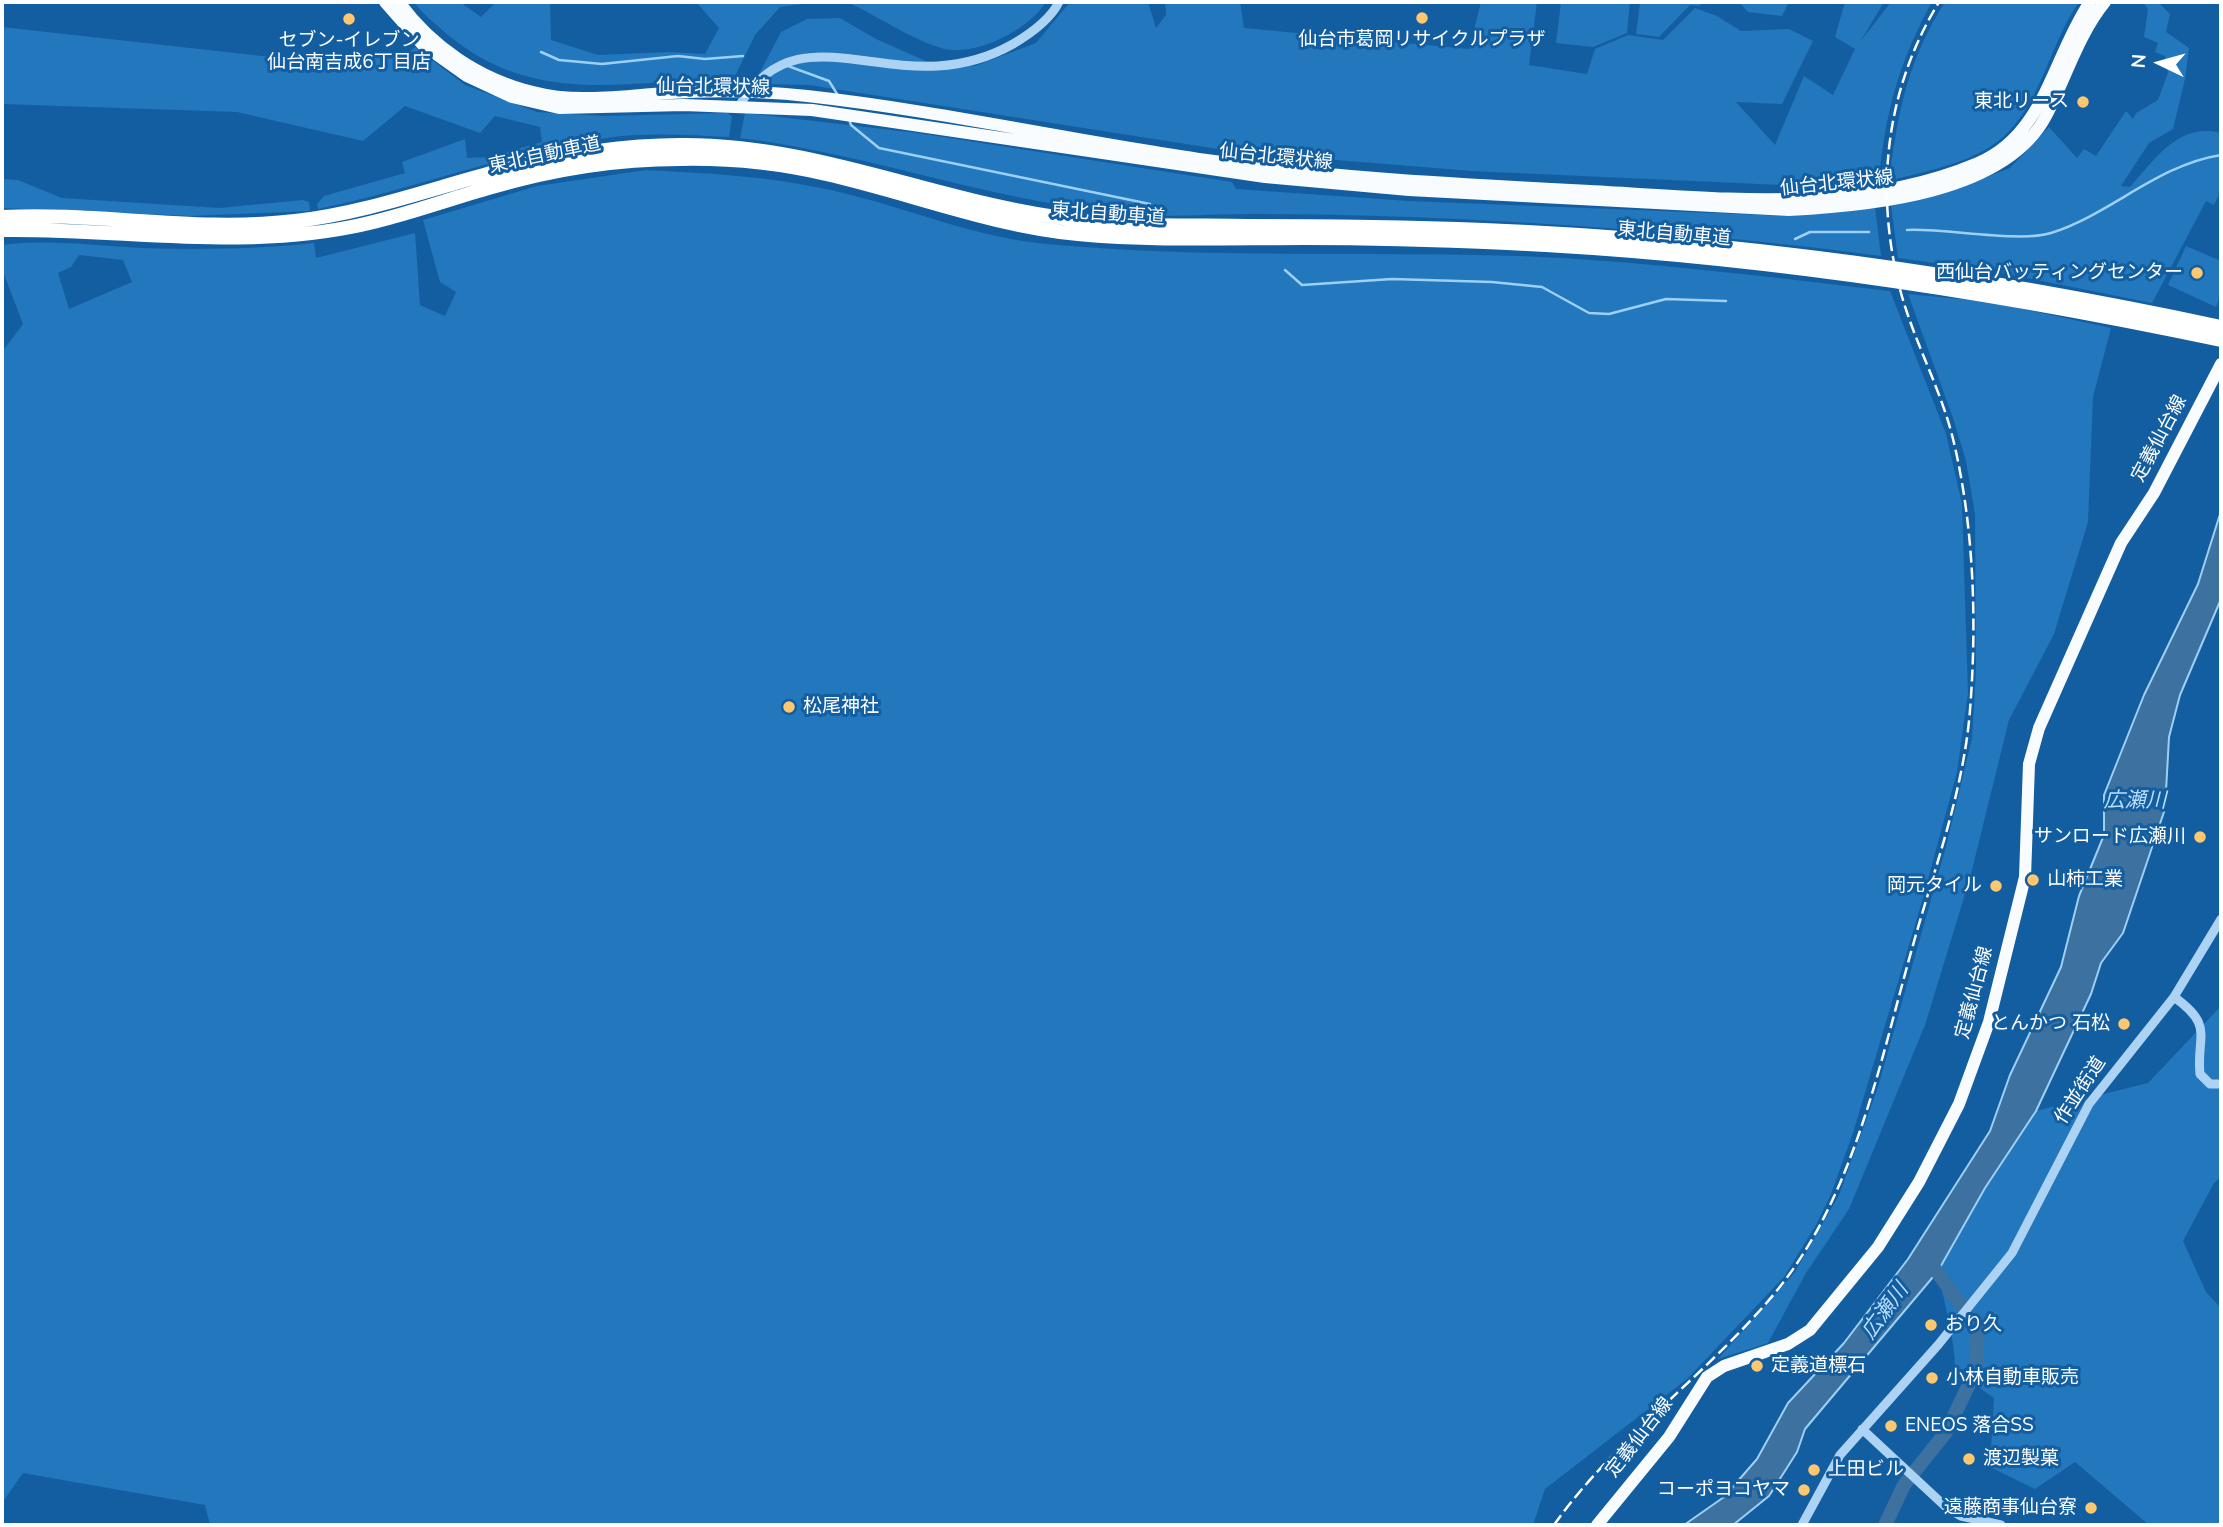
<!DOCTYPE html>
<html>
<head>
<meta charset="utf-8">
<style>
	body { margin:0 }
	#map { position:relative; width:2223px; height:1527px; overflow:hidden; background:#135ea0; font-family:"Nunito Sans",sans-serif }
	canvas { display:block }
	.frame { position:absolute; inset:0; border:4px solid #fff; pointer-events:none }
	.north { position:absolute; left:2125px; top:28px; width:70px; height:70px; -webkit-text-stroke:5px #135ea0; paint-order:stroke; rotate:275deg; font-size:19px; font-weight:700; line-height:28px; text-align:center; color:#fff }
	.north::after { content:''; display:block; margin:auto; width:24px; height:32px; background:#fff; clip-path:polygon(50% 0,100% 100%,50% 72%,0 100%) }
</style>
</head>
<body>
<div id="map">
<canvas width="2223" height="1527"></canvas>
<div class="frame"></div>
<div class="north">N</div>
</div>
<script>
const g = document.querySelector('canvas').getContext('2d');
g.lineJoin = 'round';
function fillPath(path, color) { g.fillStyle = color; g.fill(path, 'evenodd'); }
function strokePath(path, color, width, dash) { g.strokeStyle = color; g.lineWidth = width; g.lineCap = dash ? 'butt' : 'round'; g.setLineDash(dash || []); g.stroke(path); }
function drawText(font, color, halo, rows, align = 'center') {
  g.font = font + ' "Nunito Sans","Noto Sans JP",sans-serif'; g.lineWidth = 6; g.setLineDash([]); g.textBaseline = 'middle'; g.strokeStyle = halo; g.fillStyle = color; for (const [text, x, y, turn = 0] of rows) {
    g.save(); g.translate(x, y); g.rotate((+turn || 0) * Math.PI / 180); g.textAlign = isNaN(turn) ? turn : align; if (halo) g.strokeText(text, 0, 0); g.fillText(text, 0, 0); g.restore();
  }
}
fillPath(new Path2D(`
	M 414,2 L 460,2 L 481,17 L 496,2 L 550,2 L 551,40 L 598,55 L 668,52 L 705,54 L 719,28 L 696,2 L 816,2 L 780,7 L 755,35 L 736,74 L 729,78 C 627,81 535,107 448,35 C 436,24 423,15 414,2 Z
	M 847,2 L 1046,2 C 1029,30 974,58 941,48 C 908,38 878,16 847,2 Z
	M 1070,2 L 1148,2 L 1156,28 L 1166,15 L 1165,2 L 1240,2 L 1244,28 L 1469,49 L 1481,2 L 1537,2 L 1529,65 L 1587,74 L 1595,49 L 1628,35 L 1663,40 L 1695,8 L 1717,16 L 1741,31 L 1789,29 L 1813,41 L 1782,104 L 1736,102 L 1775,145 L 1804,76 L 1833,95 L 1855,49 L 1835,37 L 1845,2 L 1884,2 L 1860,42 L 1891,2 L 1932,2 C 1899,62 1886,110 1879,178 L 1803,186 L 1472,171 L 1237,152 L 809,85 L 767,84 L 763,75 L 758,76 L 781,32 L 807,19 L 840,18 L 876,39 L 926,61 L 975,66 L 1036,43 Z
	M 1561,2 L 1630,2 L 1627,33 L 1593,47 L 1556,43 Z
	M 1640,2 L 1701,2 L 1700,6 L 1690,5 L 1659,37 L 1636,34 Z
	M 1739,2 L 1789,2 L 1782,16 L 1748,12 Z
	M 1945,2 L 2079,2 C 2050,43 2041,104 2002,138 C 1974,162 1931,170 1896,179 L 1895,174 L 1890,174 C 1898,110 1909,58 1945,2 Z
	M 2143,2 L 2158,2 L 2170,14 L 2166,32 L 2189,48 L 2185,79 L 2173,129 L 2149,143 L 2121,186 L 2130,187 C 2155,159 2179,122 2221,133 L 2221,190 L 2214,205 L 2206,201 L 2152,303 L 1992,271 L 1898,258 L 1891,205 L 1950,191 L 2010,168 L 2049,127 L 2077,158 L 2084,149 L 2096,156 L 2126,111 L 2133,119 L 2136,113 L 2158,100 L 2168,73 L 2165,56 L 2155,52 L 2158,43 L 2144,37 L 2148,9 Z
	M 2,27 L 334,64 L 350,54 L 402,60 L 415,47 L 465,85 L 537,112 L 603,116 L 728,113 L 732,117 L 729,137 C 689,135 646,132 606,138 C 508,152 415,189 318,209 L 317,204 L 324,196 L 405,173 L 402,162 L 465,139 L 467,158 L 488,157 L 542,142 L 540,127 L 495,116 L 480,133 L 405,106 L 363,141 L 237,112 L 2,104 Z
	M 745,113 L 917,133 L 1232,182 L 1236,189 L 1409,201 L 1788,216 L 1875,207 L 1881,256 C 1725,235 1566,223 1409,217 C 1357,215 1305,214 1253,214 C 1216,214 1179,217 1143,215 C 1003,206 878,155 740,138 Z
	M 646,170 C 704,173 764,176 821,188 C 897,203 969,237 1047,244 C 1204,259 1363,251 1520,256 C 1644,261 1768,277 1890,291 L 1946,434 L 1962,504 L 1968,693 L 1957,772 L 1923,898 L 1853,1133 L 1831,1194 L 1816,1225 L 1784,1277 L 1687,1379 L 1545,1489 L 1533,1525 L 210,1525 L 205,1505 L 23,1473 L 2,1503 L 2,352 L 23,324 L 2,269 L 2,245 C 48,239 95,246 142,248 C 199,250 258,249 314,243 L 316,258 L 415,233 L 420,305 L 445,316 L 456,292 L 440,282 L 423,220 L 537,186 ZM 79,255 L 123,260 L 132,282 L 69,309 L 58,273 L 71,267 Z
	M 2,179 L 18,180 L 62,198 L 78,199 L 219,208 L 303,200 L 309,202 L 310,211 L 191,216 L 2,208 Z
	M 2186,246 L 2221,261 L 2221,295 L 2216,307 L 2168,285 Z
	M 1908,294 L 1991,302 L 2111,328 L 2093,397 L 2088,522 L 2054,634 L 2009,720 L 1970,878 L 1925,1025 L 1849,1209 L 1806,1273 L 1768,1343 L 1718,1359 L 1795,1272 L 1839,1195 L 1878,1087 L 1947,843 L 1972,738 L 1976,672 L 1975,514 L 1966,461 L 1953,418 Z
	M 2221,1006 L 2221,1177 L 2214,1183 L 2183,1241 L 2206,1292 L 2221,1308 L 2221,1525 L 2149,1525 L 2075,1462 L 2035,1489 L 1990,1467 L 1994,1398 L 1955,1371 C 1955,1337 1944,1304 1938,1271 L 1985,1188 L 2036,1111 L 2148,1083 Z`), '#2277bd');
const water = new Path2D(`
	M 2221,511 L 2221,599 L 2180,695 L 2169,737 L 2165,809 L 2123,933 L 2101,963 L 2091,994 L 2036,1111 L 1985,1188 L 1938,1271 L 1805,1429 L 1797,1452 L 1769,1496 L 1733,1525 L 1684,1525 L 1724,1497 L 1757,1459 L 1788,1403 L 1844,1343 L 1908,1259 L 1990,1131 L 2010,1075 L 2061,967 L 2079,896 L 2104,835 L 2104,795 L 2144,695 L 2198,584 Z`);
fillPath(water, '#3c71a0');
strokePath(water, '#9ed0f7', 2);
strokePath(new Path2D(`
	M 541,52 L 559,60 L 602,64 L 678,56 L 705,59 L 743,56
	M 788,66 L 829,81 L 839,97
	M 849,119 L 851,125 L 879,148 L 1150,204
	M 1907,230 C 1946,228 2018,243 2051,233 C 2111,214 2157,165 2221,155
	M 1795,239 L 1810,232 L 1869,232
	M 1285,270 L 1302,285 L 1392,279 L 1492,282 L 1542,287 L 1589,313 L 1609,314 L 1666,299 L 1726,301`), '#9ed0f7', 2.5);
strokePath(new Path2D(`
	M 1885,1525 L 1904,1485 L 1946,1432 L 1977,1368 L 1976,1326 L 1927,1258`), '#3c71a0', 14);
strokePath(new Path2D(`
	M 739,106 C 803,0 898,109 1013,44 C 1030,34 1050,20 1059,2
	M 2174,997 C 2215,1026 2196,1036 2200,1074 L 2210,1084 L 2221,1084
	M 1862,1429 L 1947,1508 L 1961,1516 L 2001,1525
	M 1802,1525 L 1840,1455 L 1938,1345 L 2012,1253 L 2089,1104 L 2174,997 L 2221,919`), '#acd3f4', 9);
strokePath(new Path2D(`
	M 385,2 L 422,44 L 467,76 L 512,97 L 559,108 L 684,105 L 812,110 L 1265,177 L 1409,190 L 1789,210 C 1868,206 2005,194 2046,116 C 2066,78 2078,35 2105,2
	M 399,2 C 431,46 479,79 533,92 C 578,104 624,95 670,93 C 715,90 761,91 807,96 C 943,111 1078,142 1214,161 C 1344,179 1476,185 1607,192 C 1731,199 1860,213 1978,163 C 2045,135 2053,56 2090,2
	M 1597,1525 L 1669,1437 L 1707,1377 L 1724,1366 L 1788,1344 L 1810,1330 L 1878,1247 L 1919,1182 L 1959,1104 L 1989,1022 L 2025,877 L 2029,764 L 2039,728 L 2121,543 L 2154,493 L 2221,364`), '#f9fcff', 12);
strokePath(new Path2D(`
	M 2,217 C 99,212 197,233 295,221 C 366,213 433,188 502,170 C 561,155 620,145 681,145 C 821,144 942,205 1078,220 C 1134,227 1191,225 1247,226 C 1326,226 1405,227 1484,230 C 1735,240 1976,275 2221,327
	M 2,230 C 119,228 234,250 351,227 C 399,218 445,200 492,187 C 554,169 615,159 680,159 C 729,158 779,163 826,174 C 910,193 992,226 1078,234 C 1153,241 1228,238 1304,238 C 1371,238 1439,240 1507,243 C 1748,254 1985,290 2221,340`), '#fff', 14);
strokePath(new Path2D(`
	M 1554,1525 C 1617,1436 1710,1373 1779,1288 C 1857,1190 1881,1056 1915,938 C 1936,864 1964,788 1970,710 C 1977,623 1974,528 1954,443 C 1942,391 1915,344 1901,293 C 1874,193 1885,90 1939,2`), '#fff', 2.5, [12, 5]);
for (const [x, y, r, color] of [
	[1422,18,7,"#ffc86f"],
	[349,19,7,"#ffc86f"],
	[2083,102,7,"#ffc86f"],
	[2197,273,7,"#ffc86f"],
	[789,707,7,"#ffc86f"],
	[2200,837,7,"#ffc86f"],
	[2033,880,7,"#ffc86f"],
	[1996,886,7,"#ffc86f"],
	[2124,1024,7,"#ffc86f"],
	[1931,1325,7,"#ffc86f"],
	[1757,1366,7,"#ffc86f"],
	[1932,1378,7,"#ffc86f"],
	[1891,1426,7,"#ffc86f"],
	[1969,1459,7,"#ffc86f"],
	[1814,1470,7,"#ffc86f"],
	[1804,1490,7,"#ffc86f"],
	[2091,1508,7,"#ffc86f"]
]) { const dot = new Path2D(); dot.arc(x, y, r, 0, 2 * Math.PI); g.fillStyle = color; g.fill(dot); strokePath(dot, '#135ea0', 2.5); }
drawText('19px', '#fff', '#135ea0', [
	["仙台市葛岡リサイクルプラザ",1422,40,"center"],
	["セブン-イレブン",349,41,"center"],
	["仙台南吉成6丁目店",349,63,"center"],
	["東北リース",2069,102,"right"],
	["西仙台バッティングセンター",2183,273,"right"],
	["松尾神社",803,707],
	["サンロード広瀬川",2186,837,"right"],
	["山柿工業",2047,880],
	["岡元タイル",1982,886,"right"],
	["とんかつ 石松",2110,1024,"right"],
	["おり久",1945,1325],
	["定義道標石",1771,1366],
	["小林自動車販売",1946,1378],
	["ENEOS 落合SS",1905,1426],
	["渡辺製菓",1983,1459],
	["上田ビル",1828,1470],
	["コーポヨコヤマ",1790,1490,"right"],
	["遠藤商事仙台寮",2077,1508,"right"]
], 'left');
drawText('19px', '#fff', '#135ea0', [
	["仙台北環状線",713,88,1],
	["東北自動車道",545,156,-12],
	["仙台北環状線",1276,158,6],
	["仙台北環状線",1837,184,-6],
	["東北自動車道",1108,215,4],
	["東北自動車道",1674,235,5],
	["定義仙台線",2160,439,-62],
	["定義仙台線",1975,993,-75],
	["作並街道",2081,1091,-57],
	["定義仙台線",1640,1438,-52]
]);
drawText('italic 21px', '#b8ddfb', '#135ea0', [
	["広瀬川",2135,802],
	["広瀬川",1886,1312,-54]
]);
</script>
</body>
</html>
